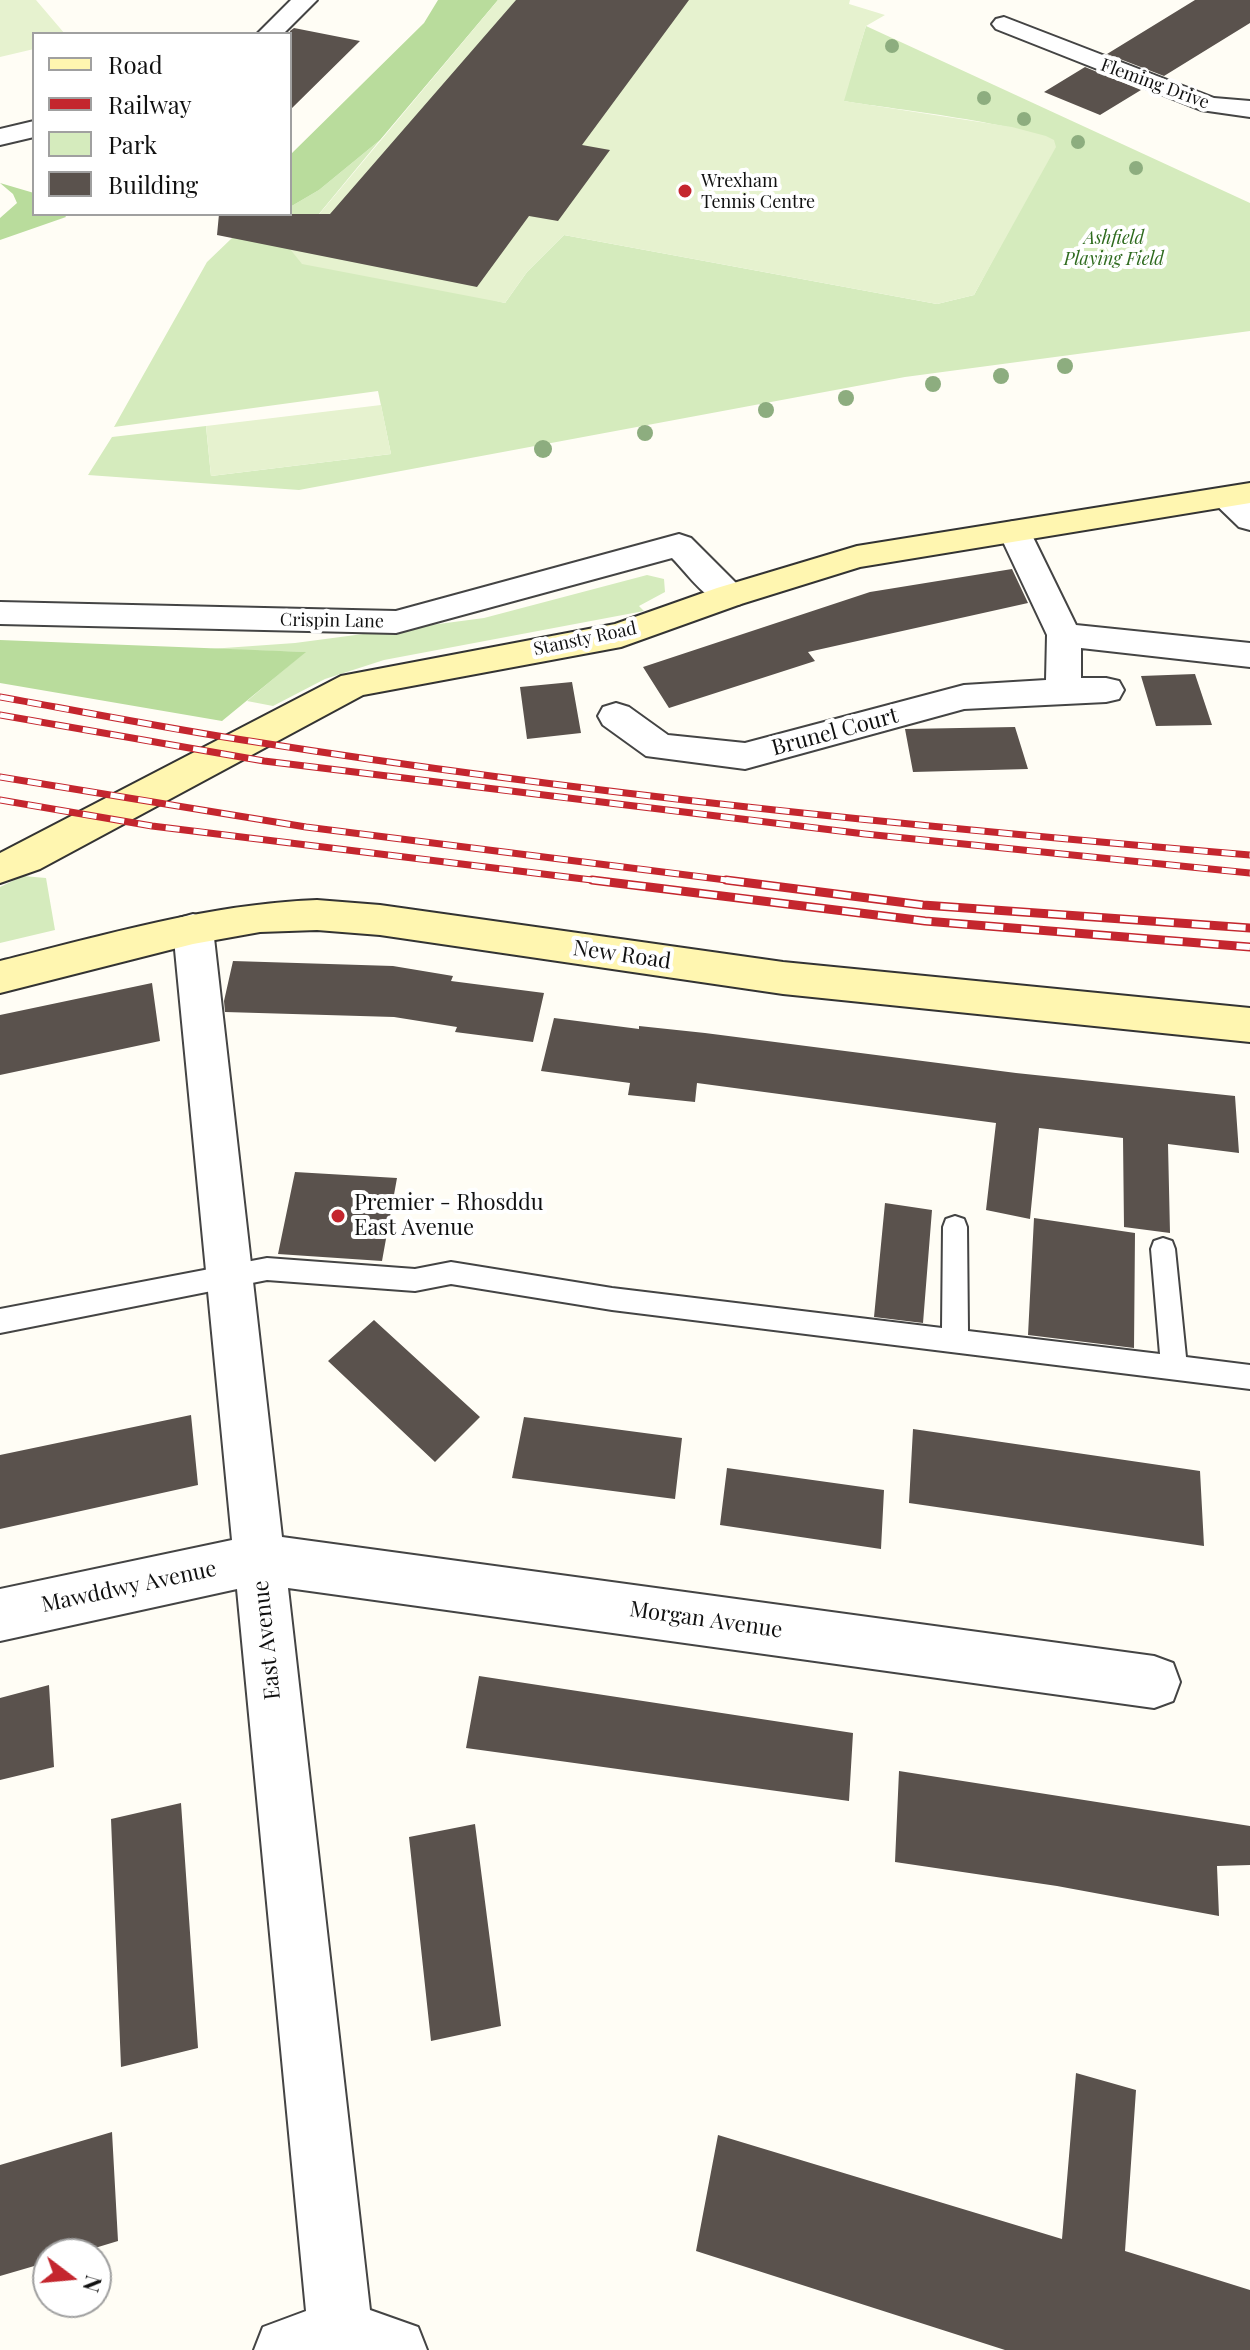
<!DOCTYPE html>
<html>
<head>
<meta charset="utf-8">
<style>
	body { margin:0 }
	#map { position:relative; width:1250px; height:2350px; overflow:hidden; background:#fffdf5; font-family:"Playfair Display",serif }
	canvas { display:block }
	.legend { position:absolute; left:32px; top:32px; width:260px; height:184px; box-sizing:border-box; background:#fff; border:2px solid #a0a0a0; margin:0; padding:10px 14px; list-style:none; font-size:24px; color:#111 }
	.legend li { display:flex; align-items:center; gap:16px; height:40px }
	.legend b { width:40px; border:2px solid #a0a0a0 }
	.north { position:absolute; left:32px; top:2238px; width:80px; height:80px; box-sizing:border-box; background:#fff; border:2px solid #a0a0a0; border-radius:50%; rotate:106deg; font-size:22px; font-weight:700; line-height:32px; text-align:center; color:#111 }
	.north::after { content:''; display:block; margin:auto; width:28px; height:36px; background:#c4262e; clip-path:polygon(50% 0,100% 100%,50% 72%,0 100%) }
</style>
</head>
<body>
<div id="map">
<canvas width="1250" height="2350"></canvas>
<ul class="legend">
<li><b style="height:10px;background:#fff6b0"></b>Road</li>
<li><b style="height:10px;background:#c4262e"></b>Railway</li>
<li><b style="height:22px;background:#d5ebbd"></b>Park</li>
<li><b style="height:22px;background:#5a524d"></b>Building</li>
</ul>
<div class="north">N</div>
</div>
<script>
const g = document.querySelector('canvas').getContext('2d');
g.lineJoin = 'round';
function fillPath(path, color) { g.fillStyle = color; g.fill(path, 'evenodd'); }
function strokePath(path, color, width, dash) { g.strokeStyle = color; g.lineWidth = width; g.lineCap = dash ? 'butt' : 'round'; g.setLineDash(dash || []); g.stroke(path); }
function drawText(font, color, halo, rows, align = 'center') {
  g.font = font + ' "Playfair Display",serif'; g.lineWidth = 8; g.setLineDash([]); g.textBaseline = 'middle'; g.strokeStyle = halo; g.fillStyle = color; for (const [text, x, y, turn = 0] of rows) {
    g.save(); g.translate(x, y); g.rotate((+turn || 0) * Math.PI / 180); g.textAlign = isNaN(turn) ? turn : align; if (halo) g.strokeText(text, 0, 0); g.fillText(text, 0, 0); g.restore();
  }
}
fillPath(new Path2D(`
	M 866,26 L 1250,203 L 1250,331 L 905,377 L 299,490 L 88,475 L 112,437 L 206,426 L 211,476 L 391,454 L 378,391 L 114,427 L 207,262 L 256,215 L 290,214 L 290,207 L 319,190 L 380,140 L 290,249 L 505,303 L 527,272 L 564,235 L 937,304 L 974,295 L 1055,144 C 1041,125 877,107 843,101 Z
	M 647,575 L 664,579 L 665,592 L 639,606 L 644,611 L 384,660 L 325,679 L 273,706 L 247,701 L 305,652 L 210,649 L 295,643 L 484,618 Z
	M 23,876 L 46,878 L 55,930 L 0,943 L 0,887 Z`), '#d5ebbd');
fillPath(new Path2D(`
	M 438,0 L 498,0 L 380,140 L 319,190 L 290,207 L 290,155 L 424,23 Z
	M 0,183 L 34,193 L 34,214 L 64,214 L 66,217 L 0,240 L 0,218 L 17,203 L 13,194 Z
	M 0,640 L 306,652 L 222,721 L 0,683 Z`), '#b9dc9c');
fillPath(new Path2D(`
	M 0,0 L 36,0 L 65,34 L 34,34 L 34,49 L 0,57 Z
	M 498,0 L 850,0 L 849,4 L 885,15 L 866,26 L 844,101 L 1012,127 L 1046,136 L 1054,140 L 1056,147 L 974,295 L 937,304 L 564,235 L 527,272 L 505,303 L 302,264 L 290,249 Z
	M 381,405 L 391,454 L 211,476 L 206,426 Z`), '#e6f2cf');
fillPath(new Path2D(`
	M 516,0 L 689,0 L 582,145 L 610,150 L 558,221 L 529,216 L 477,287 L 217,235 L 219,214 L 330,214 Z
	M 1195,0 L 1250,0 L 1250,23 L 1164,76 L 1107,54 Z
	M 294,28 L 360,41 L 290,110 L 290,31 Z
	M 1085,67 L 1141,90 L 1100,115 L 1044,92 Z
	M 1012,569 L 1028,603 L 808,652 L 815,661 L 669,708 L 643,667 L 870,592 Z
	M 1195,674 L 1212,725 L 1156,726 L 1141,676 Z
	M 572,682 L 581,733 L 527,739 L 520,687 Z
	M 1015,727 L 1028,769 L 913,772 L 905,729 Z
	M 233,961 L 393,966 L 453,976 L 451,981 L 544,993 L 533,1042 L 455,1032 L 457,1027 L 394,1017 L 225,1012 L 224,1001 Z
	M 152,983 L 160,1041 L 0,1075 L 0,1015 Z
	M 554,1018 L 639,1029 L 639,1026 L 705,1033 L 1016,1073 L 1235,1096 L 1239,1153 L 1168,1144 L 1170,1233 L 1124,1227 L 1123,1138 L 1039,1128 L 1030,1219 L 986,1210 L 996,1123 L 697,1083 L 695,1102 L 628,1095 L 630,1083 L 541,1071 Z
	M 295,1172 L 397,1178 L 382,1261 L 278,1254 Z
	M 885,1203 L 932,1210 L 923,1323 L 874,1317 Z
	M 1034,1218 L 1135,1233 L 1134,1348 L 1028,1335 Z
	M 374,1320 L 480,1417 L 435,1462 L 328,1361 Z
	M 191,1415 L 198,1485 L 0,1529 L 0,1455 Z
	M 524,1417 L 682,1438 L 675,1499 L 512,1478 Z
	M 913,1429 L 1200,1471 L 1204,1546 L 909,1503 Z
	M 727,1468 L 884,1490 L 881,1549 L 720,1525 Z
	M 479,1676 L 853,1733 L 849,1801 L 466,1748 Z
	M 49,1685 L 54,1767 L 0,1780 L 0,1698 Z
	M 899,1771 L 1250,1826 L 1250,1865 L 1217,1866 L 1219,1916 L 1057,1886 L 895,1862 Z
	M 181,1803 L 198,2048 L 121,2067 L 111,1819 Z
	M 475,1824 L 501,2026 L 431,2041 L 409,1837 Z
	M 1076,2073 L 1136,2090 L 1125,2251 L 1250,2290 L 1250,2350 L 1005,2350 L 696,2251 L 718,2135 L 1062,2239 Z
	M 112,2132 L 118,2241 L 75,2254 L 48,2254 L 48,2262 L 0,2276 L 0,2165 Z`), '#5a524d');
const lane = new Path2D(`
	M 955,1216 L 964,1219 L 967,1227 L 968,1331 L 1160,1354 L 1151,1249 L 1154,1241 L 1163,1238 L 1172,1241 L 1175,1249 L 1186,1357 L 1250,1365 L 1250,1389 L 612,1310 L 451,1284 L 415,1291 L 267,1280 L 0,1333 L 0,1309 L 267,1258 L 415,1269 L 451,1262 L 612,1288 L 942,1328 L 943,1227 L 946,1219 Z`);
const street = new Path2D(`
	M 291,0 L 317,0 L 283,34 L 257,34 Z
	M 1004,17 L 1214,98 L 1250,101 L 1250,117 L 1201,110 L 996,29 L 992,24 L 996,19 Z
	M 34,121 L 34,137 L 0,145 L 0,129 Z
	M 1226,489 L 1237,492 L 1250,503 L 1250,530 L 1239,527 L 1210,499 L 1215,492 Z
	M 1014,521 L 1026,524 L 1030,531 L 1076,625 L 1250,643 L 1250,667 L 1081,648 L 1081,678 L 1106,678 L 1119,681 L 1124,690 L 1119,699 L 1106,702 L 964,709 L 745,769 L 646,756 L 603,725 L 598,716 L 603,707 L 616,703 L 629,707 L 668,735 L 745,743 L 964,685 L 1046,680 L 1047,635 L 998,531 L 1002,524 Z
	M 679,534 L 691,538 L 741,588 L 746,596 L 741,604 C 712,612 691,577 672,558 L 396,633 L 0,624 L 0,602 L 396,611 Z
	M 193,914 L 207,918 L 213,929 L 282,1537 L 1154,1656 L 1173,1663 L 1180,1682 L 1173,1701 L 1154,1708 L 288,1588 L 370,2310 L 418,2327 L 427,2350 L 254,2350 L 263,2327 L 306,2311 L 237,1589 L 0,1641 L 0,1589 L 232,1540 L 173,929 L 179,918 Z`);
const secondary = new Path2D(`
	M 1250,483 L 1250,503 L 860,567 L 741,604 L 621,647 L 363,695 L 40,869 L 0,883 L 0,853 L 341,676 L 615,624 L 717,588 L 857,546 Z
	M 317,900 L 380,905 L 783,962 L 1250,1008 L 1250,1042 L 783,994 L 380,935 L 317,930 L 260,932 L 193,944 L 0,993 L 0,961 C 105,935 209,904 317,900 Z`);
strokePath(lane, '#444', 4);
strokePath(street, '#444', 4);
strokePath(secondary, '#333', 4);
fillPath(lane, '#fff');
fillPath(street, '#fff');
fillPath(secondary, '#fff6b0');
const railFar1 = new Path2D(`
	M 0,697 C 85,712 170,729 256,742 C 585,794 918,827 1250,855
	M 0,715 L 264,761 L 865,834 L 1250,873
	M 0,777 L 306,827 L 742,882
	M 0,800 L 152,826 L 608,882`);
const rail = new Path2D(`
	M 592,880 L 925,921 L 1250,947
	M 726,880 L 923,905 L 1250,928`);
strokePath(railFar1, '#c4262e', 7);
strokePath(rail, '#c4262e', 9);
strokePath(railFar1, '#fff', 5, [14]);
strokePath(rail, '#fff', 6, [18]);
g.fillStyle = '#8dad7f';
for (const [x, y, r] of [
	[892,46,7],
	[984,98,7],
	[1024,119,7],
	[1078,142,7],
	[1136,168,7],
	[1065,366,8],
	[1001,376,8],
	[933,384,8],
	[846,398,8],
	[766,410,8],
	[645,433,8],
	[543,449,9]
]) { g.beginPath(); g.arc(x, y, r, 0, 2 * Math.PI); g.fill(); }
for (const [x, y, r, color] of [
	[685,191,8,"#c4262e"],
	[338,1216,8,"#c4262e"]
]) { const dot = new Path2D(); dot.arc(x, y, r, 0, 2 * Math.PI); g.fillStyle = color; g.fill(dot); strokePath(dot, '#fff', 3); }
drawText('18px', '#111', '#fff', [
	["Fleming Drive",1155,84,20],
	["Crispin Lane",332,621,1],
	["Stansty Road",585,639,-12]
]);
drawText('18px', '#111', '#fff', [
	["Wrexham",701,181],
	["Tennis Centre",701,202]
], 'left');
drawText('italic 18px', '#2f6b1f', '#fff', [
	["Ashfield",1114,238],
	["Playing Field",1114,259]
]);
drawText('22px', '#111', '#fff', [
	["Brunel Court",835,732,-15],
	["New Road",622,955,8],
	["Mawddwy Avenue",129,1587,-12],
	["Morgan Avenue",706,1620,8],
	["East Avenue",267,1640,-96]
]);
drawText('22px', '#111', '#fff', [
	["Premier - Rhosddu",354,1203],
	["East Avenue",354,1228]
], 'left');
</script>
</body>
</html>
